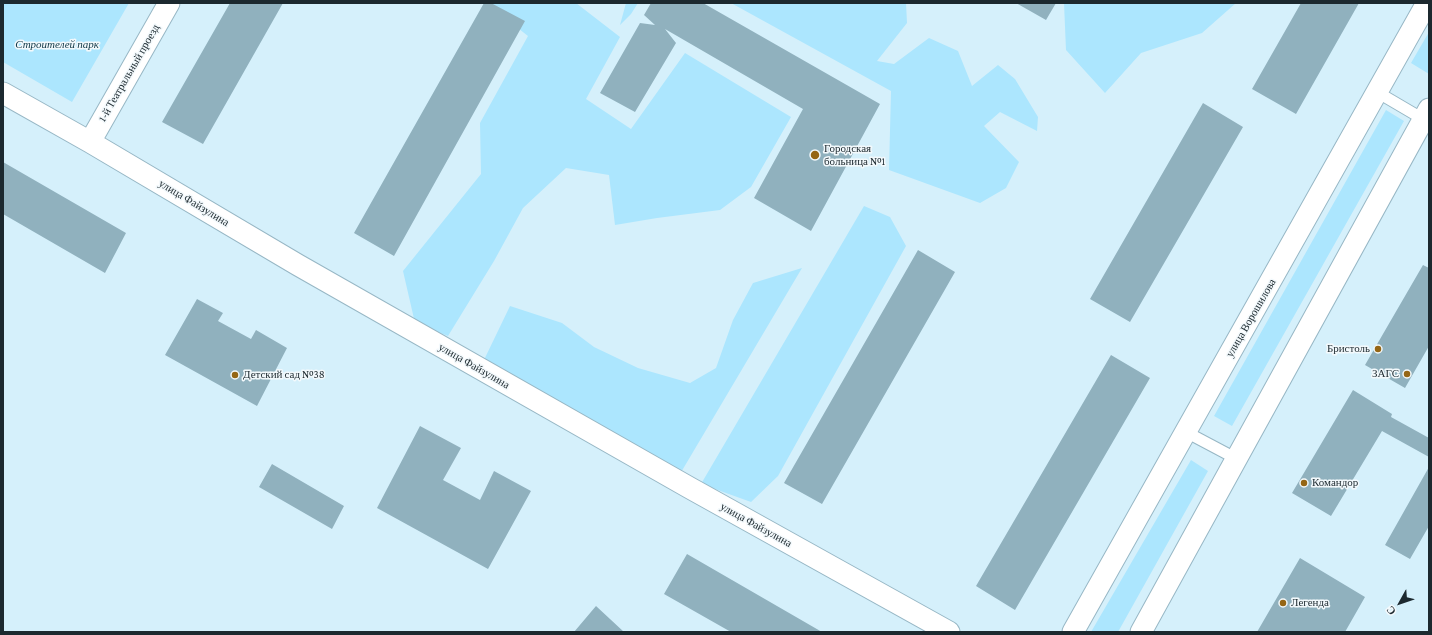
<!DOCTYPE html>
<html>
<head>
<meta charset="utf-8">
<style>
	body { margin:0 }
	#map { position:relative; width:1432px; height:635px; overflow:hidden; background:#d5f0fb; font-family:"Crimson Pro",serif }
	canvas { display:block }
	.frame { position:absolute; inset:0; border:4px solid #1c292f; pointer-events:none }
	.north { position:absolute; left:1380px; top:583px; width:40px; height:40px; -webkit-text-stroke:3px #f3f9fc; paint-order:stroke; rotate:230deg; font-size:11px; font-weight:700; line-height:16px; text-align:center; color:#1c292f }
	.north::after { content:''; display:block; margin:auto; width:14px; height:18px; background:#1c292f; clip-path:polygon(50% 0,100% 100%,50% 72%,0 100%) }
</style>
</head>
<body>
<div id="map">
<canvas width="1432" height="635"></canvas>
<div class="frame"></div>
<div class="north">С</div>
</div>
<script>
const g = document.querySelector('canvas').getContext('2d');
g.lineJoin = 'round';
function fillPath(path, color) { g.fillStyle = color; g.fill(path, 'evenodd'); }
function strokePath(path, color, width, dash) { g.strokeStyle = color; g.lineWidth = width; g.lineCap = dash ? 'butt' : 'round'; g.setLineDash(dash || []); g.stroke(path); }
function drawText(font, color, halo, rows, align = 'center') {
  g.font = font + ' "Crimson Pro",serif'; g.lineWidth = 3; g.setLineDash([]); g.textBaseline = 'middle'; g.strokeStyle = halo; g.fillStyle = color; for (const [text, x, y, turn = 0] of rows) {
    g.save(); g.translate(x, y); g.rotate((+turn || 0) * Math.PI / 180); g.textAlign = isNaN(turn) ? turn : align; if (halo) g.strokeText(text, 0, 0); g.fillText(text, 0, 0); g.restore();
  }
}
fillPath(new Path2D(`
	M 3,3 L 129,3 L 72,102 L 3,62 Z
	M 486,3 L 576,3 L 620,37 L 586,99 L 631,129 L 685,53 L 791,117 L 751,187 L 720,210 L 657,218 L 615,225 L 609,175 L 566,168 L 523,208 L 494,261 L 448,336 L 415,323 L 403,271 L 481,174 L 480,123 L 528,36 Z
	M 626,3 L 638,3 L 631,14 L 620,25 Z
	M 731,3 L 906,3 L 907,23 L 877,61 L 894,64 L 929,38 L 958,51 L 972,86 L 998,65 L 1015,79 L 1038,117 L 1037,131 L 1000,112 L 984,126 L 1019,162 L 1006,188 L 980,203 L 889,170 L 891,91 Z
	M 1064,3 L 1236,3 L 1202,33 L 1141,53 L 1105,93 L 1066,50 Z
	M 1429,32 L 1429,74 L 1411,63 Z
	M 1386,110 L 1404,121 L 1232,426 L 1214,416 Z
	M 864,206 L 890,217 L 906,246 L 778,476 L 751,502 L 701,484 Z
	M 802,268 L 680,474 L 483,362 L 510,306 L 562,323 L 594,347 L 638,368 L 690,383 L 716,368 L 733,320 L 753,283 Z
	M 1191,460 L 1208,471 L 1118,632 L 1091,632 Z`), '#ace6fe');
fillPath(new Path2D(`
	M 230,3 L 283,3 L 203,144 L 162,122 Z
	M 484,3 L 491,3 L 525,21 L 394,256 L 354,233 Z
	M 651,3 L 703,3 L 880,104 L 811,231 L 754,198 L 803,109 L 665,29 L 676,43 L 635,112 L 600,93 L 640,23 L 655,25 L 644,15 Z
	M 1016,3 L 1056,3 L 1046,20 Z
	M 1301,3 L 1359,3 L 1296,114 L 1252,89 Z
	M 1203,103 L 1243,127 L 1130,322 L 1090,299 Z
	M 3,162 L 126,233 L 105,273 L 3,214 Z
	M 918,250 L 955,272 L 822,504 L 784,483 Z
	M 1423,265 L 1429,268 L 1429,346 L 1405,388 L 1365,365 Z
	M 197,299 L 223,313 L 218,321 L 251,339 L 256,330 L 287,348 L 257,406 L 165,355 Z
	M 1111,355 L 1150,378 L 1015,610 L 976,586 Z
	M 1353,390 L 1392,414 L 1391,417 L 1429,438 L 1429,457 L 1382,431 L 1331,516 L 1292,493 Z
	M 420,426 L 461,448 L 443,480 L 480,500 L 494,471 L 531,491 L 488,569 L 377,508 Z
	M 272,464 L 344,506 L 332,529 L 259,487 Z
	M 1429,467 L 1429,526 L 1410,559 L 1385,545 Z
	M 687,554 L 822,632 L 731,632 L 664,594 Z
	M 1300,558 L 1365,597 L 1345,632 L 1257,632 Z
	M 596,606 L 624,632 L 574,632 Z`), '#90b1be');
const lane = new Path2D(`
	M 1377,92 L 1423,119
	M 1186,432 L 1237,459`);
const street = new Path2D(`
	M 3,93 L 90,142 L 298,265 L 690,488 L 949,632
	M 90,142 L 169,3
	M 1073,632 L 1427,3
	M 1141,632 L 1429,109`);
strokePath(lane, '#97b7c5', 13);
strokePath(street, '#97b7c5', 23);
strokePath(lane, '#fff', 11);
strokePath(street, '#fff', 21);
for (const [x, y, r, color] of [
	[815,155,5,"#956615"],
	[1378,349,4,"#956615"],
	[1407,374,4,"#956615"],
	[235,375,4,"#956615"],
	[1304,483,4,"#956615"],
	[1283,603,4,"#956615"]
]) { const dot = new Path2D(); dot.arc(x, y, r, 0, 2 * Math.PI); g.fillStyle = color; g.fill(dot); strokePath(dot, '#f3f9fc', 1.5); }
drawText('italic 11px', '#0e3746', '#f3f9fc', [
	["Строителей парк",57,45]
]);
drawText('11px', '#1c292f', '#f3f9fc', [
	["1-й Театральный проезд",129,73,-60],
	["улица Файзулина",194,203,31],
	["улица Ворошилова",1251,318,-60],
	["улица Файзулина",474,366,30],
	["улица Файзулина",756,525,29]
]);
drawText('11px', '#1c292f', '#f3f9fc', [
	["Городская",824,149],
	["больница №1",824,162],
	["Бристоль",1370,349,"right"],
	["ЗАГС",1399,374,"right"],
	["Детский сад №38",243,375],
	["Командор",1312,483],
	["Легенда",1291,603]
], 'left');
</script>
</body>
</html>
